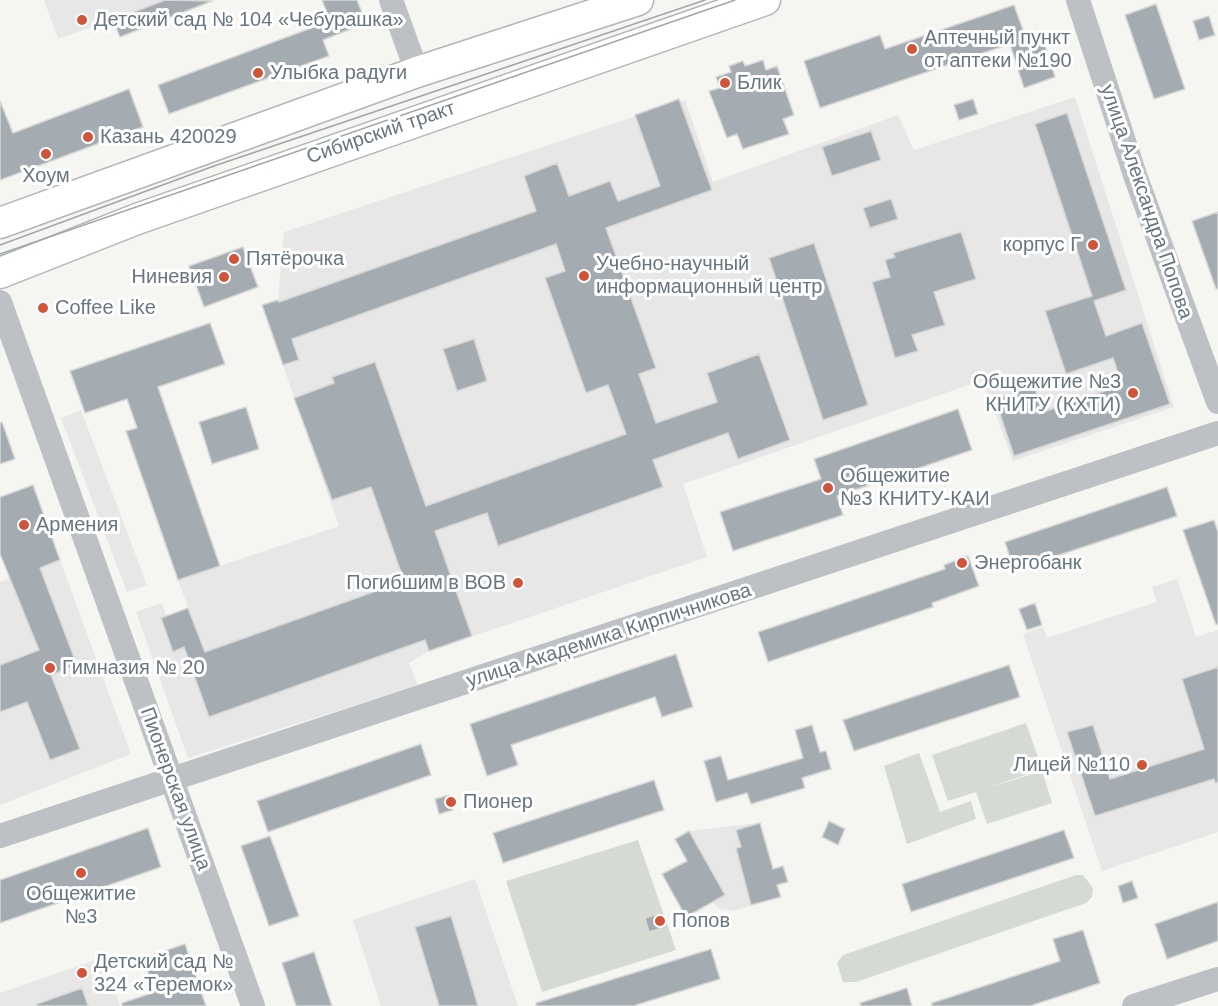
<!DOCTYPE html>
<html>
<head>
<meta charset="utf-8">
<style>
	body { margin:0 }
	canvas { display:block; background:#f5f5f2 }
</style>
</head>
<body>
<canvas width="1218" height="1006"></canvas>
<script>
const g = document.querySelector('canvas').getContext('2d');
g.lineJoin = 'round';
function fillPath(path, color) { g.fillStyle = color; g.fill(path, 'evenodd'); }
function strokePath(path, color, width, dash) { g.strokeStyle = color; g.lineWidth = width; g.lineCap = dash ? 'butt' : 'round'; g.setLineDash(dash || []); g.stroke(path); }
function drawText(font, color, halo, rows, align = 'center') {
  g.font = font + ' Helvetica,sans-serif'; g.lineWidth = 6; g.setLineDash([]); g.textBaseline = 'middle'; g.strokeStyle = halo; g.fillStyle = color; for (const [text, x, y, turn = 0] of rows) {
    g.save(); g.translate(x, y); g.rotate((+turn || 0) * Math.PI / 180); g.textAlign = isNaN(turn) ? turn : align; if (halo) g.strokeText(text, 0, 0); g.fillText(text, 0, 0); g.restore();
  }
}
fillPath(new Path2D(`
	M 44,0 L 167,0 L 58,39 Z
	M 1075,97 L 1174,407 L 1013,461 L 983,380 L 683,484 L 707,557 L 429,651 L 409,663 L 418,685 L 188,758 L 136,612 L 162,603 L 166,616 L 161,618 L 173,651 L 201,642 L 178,580 L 339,526 L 262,305 L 278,300 L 284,232 L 685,100 L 713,182 L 898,115 L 914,150 Z
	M 81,410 L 147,585 L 127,592 L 61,418 Z
	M 60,560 L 131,754 L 0,805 L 0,582 Z
	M 1177,579 L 1196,637 L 1218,630 L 1218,832 L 1102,871 L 1023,634 L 1043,627 L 1047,638 L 1157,602 L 1152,587 Z
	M 760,823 L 773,868 L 783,866 L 788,882 L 777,885 L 781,897 L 732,911 L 717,908 L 713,902 L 725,895 L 689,831 Z
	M 475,879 L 518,1006 L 381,1006 L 353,920 Z
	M 104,957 L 120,1006 L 0,1006 L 0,993 Z`), '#e6e7e6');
fillPath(new Path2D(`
	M 1026,723 L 1042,769 L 984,789 L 1042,771 L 1052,803 L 987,824 L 976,792 L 948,801 L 932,755 Z
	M 919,753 L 940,812 L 971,801 L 976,819 L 907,844 L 884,766 Z
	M 638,840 L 676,950 L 542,992 L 506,881 Z
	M 1076,875 L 1083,875 L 1093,888 L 1092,897 L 1086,903 L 856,982 L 843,982 L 837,963 L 843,955 Z`), '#d5dad2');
const building = new Path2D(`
	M 165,0 L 212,1 L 120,37 L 113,20 Z
	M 322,0 L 357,0 L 366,23 L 323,40 L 329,56 L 169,114 L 158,85 L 330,21 Z
	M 1156,4 L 1185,89 L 1154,99 L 1125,15 Z
	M 1014,5 L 1026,38 L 1041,33 L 1055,77 L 1024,88 L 1010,44 L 820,108 L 804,61 L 880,35 L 885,49 Z
	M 1209,16 L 1215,35 L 1199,40 L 1193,21 Z
	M 763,60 L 766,70 L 777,66 L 794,115 L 783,119 L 789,134 L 743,149 L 737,134 L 727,138 L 709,91 L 720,88 L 716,77 L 731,72 L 729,66 L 743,61 L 745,66 Z
	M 129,89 L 143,127 L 0,180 L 0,101 L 13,133 Z
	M 679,99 L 712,190 L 606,228 L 656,368 L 639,374 L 656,423 L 717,402 L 707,373 L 759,354 L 790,440 L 738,459 L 728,433 L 653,460 L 663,487 L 498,546 L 487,513 L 435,531 L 472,636 L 429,651 L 425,640 L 209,717 L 184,647 L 173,652 L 161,618 L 188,608 L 205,652 L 404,581 L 371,487 L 332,500 L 294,398 L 334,383 L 332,377 L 375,362 L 426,506 L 626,434 L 608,385 L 586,393 L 545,278 L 565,271 L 556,244 L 292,339 L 299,360 L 283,365 L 262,305 L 278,300 L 279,302 L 536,211 L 524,176 L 557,163 L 569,196 L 610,181 L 618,201 L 660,186 L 635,115 Z
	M 973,99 L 978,114 L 959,120 L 954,105 Z
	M 1067,113 L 1126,290 L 1094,301 L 1106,336 L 1142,323 L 1170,404 L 1014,456 L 995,399 L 1034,386 L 1043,412 L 1122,385 L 1113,358 L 1066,374 L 1045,311 L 1092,296 L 1035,124 Z
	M 871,131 L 881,160 L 832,176 L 822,147 Z
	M 891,199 L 898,219 L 870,228 L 863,208 Z
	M 1218,212 L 1218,289 L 1216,289 L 1192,221 Z
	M 961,232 L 976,279 L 934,292 L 945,325 L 912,335 L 918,351 L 895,358 L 872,282 L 890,277 L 885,260 L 895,257 L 893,253 Z
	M 814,243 L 868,405 L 823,420 L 769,258 Z
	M 243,247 L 258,287 L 204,307 L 189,266 Z
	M 210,323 L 225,364 L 158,387 L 220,566 L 178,580 L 126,431 L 137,428 L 127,399 L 85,413 L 70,371 Z
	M 474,339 L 487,381 L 457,391 L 443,349 Z
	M 246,407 L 259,449 L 212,464 L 199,422 Z
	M 958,409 L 972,450 L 837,496 L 843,515 L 733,551 L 720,512 L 821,479 L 814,459 Z
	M 2,422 L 15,459 L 0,464 L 0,423 Z
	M 33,485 L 60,560 L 40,568 L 77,665 L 51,675 L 80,749 L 50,760 L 27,702 L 0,712 L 0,665 L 39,650 L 0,554 L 0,497 Z
	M 1167,487 L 1177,516 L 1014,570 L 1005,542 Z
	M 1214,520 L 1218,532 L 1218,624 L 1216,625 L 1183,530 Z
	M 968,556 L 979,586 L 932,603 L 933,607 L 768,662 L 758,632 L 945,569 L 944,565 Z
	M 1035,603 L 1042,625 L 1027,630 L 1019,609 Z
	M 676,654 L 693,707 L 662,717 L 655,697 L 511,745 L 518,765 L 487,776 L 470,724 Z
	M 1009,665 L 1020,697 L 854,751 L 843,720 Z
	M 1218,667 L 1218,782 L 1215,783 L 1214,779 L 1095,816 L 1067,732 L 1093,725 L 1110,779 L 1204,749 L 1182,679 Z
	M 812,725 L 820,752 L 826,751 L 831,769 L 802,778 L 805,788 L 751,804 L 747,793 L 716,802 L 704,761 L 721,756 L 728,780 L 803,758 L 795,730 Z
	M 421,744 L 431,775 L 268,832 L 257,801 Z
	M 654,780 L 664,810 L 503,863 L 493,833 Z
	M 449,795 L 453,810 L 439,814 L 435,799 Z
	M 829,821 L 845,829 L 838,845 L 822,837 Z
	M 760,823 L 773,869 L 783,866 L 788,882 L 777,885 L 781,897 L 751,905 L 736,848 L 741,847 L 736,830 Z
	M 148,828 L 161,867 L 0,923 L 0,880 Z
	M 1064,830 L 1074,858 L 911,912 L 902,884 Z
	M 689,831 L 725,895 L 686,917 L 662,874 L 687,861 L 675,839 Z
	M 270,836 L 299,916 L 269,926 L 241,846 Z
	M 1132,881 L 1138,898 L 1123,903 L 1118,886 Z
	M 1218,902 L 1218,941 L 1167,959 L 1155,924 Z
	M 658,914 L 662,928 L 649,932 L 645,918 Z
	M 451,916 L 469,975 L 478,1006 L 439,1006 L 415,927 Z
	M 1083,930 L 1100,983 L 1030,1006 L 932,1006 L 932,1003 L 1060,961 L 1053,939 Z
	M 185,944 L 206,1006 L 122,1006 L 122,1003 L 155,992 L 143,958 Z
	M 711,949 L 720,979 L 633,1006 L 536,1006 L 536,1003 Z
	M 314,952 L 332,1006 L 296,1006 L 282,963 Z
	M 82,988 L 88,1006 L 37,1006 L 37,1004 Z
	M 907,988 L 912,1006 L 861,1006 L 860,1003 Z`);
fillPath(building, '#a5acb1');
strokePath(building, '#d7d7d5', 1.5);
const major = new Path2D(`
	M 0,223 L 417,72 L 638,0
	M 0,273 L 137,219 L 765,0`);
strokePath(major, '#b1b5b8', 33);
strokePath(new Path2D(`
	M 391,0 L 417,72
	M 1078,0 L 1136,178 L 1218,402
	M 0,302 L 253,1006
	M 0,836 L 1218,433
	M 1134,1006 L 1218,979`), '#bdc1c4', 24);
strokePath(major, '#fff', 30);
strokePath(new Path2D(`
	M 0,245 L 214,166 L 705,0
	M 0,254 L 735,0`), '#9fa5a9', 1.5);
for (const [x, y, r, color] of [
	[82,20,6,"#cf5439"],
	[912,49,6,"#cf5439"],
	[258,73,6,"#cf5439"],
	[725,83,6,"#cf5439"],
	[88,137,6,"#cf5439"],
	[46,154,6,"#cf5439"],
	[1093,245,6,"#cf5439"],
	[234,259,6,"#cf5439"],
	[584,276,6,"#cf5439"],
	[224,277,6,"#cf5439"],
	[43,308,6,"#cf5439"],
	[1133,393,6,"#cf5439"],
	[828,488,6,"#cf5439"],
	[24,525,6,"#cf5439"],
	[962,563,6,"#cf5439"],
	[518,583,6,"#cf5439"],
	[50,668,6,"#cf5439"],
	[1142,765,6,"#cf5439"],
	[451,802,6,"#cf5439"],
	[81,873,6,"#cf5439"],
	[660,921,6,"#cf5439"],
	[82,973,6,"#cf5439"]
]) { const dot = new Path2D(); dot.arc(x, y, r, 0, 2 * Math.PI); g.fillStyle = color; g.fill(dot); strokePath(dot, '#fff', 2); }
drawText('20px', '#687680', '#fff', [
	["Детский сад № 104 «Чебурашка»",94,20],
	["Аптечный пункт",924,38],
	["от аптеки №190",924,61],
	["Улыбка радуги",270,73],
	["Блик",737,83],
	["Казань 420029",100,137],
	["Хоум",46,176,"center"],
	["корпус Г",1081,245,"right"],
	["Пятёрочка",246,259],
	["Учебно-научный",596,264],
	["информационный центр",596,287],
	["Ниневия",212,277,"right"],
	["Coffee Like",55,308],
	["Общежитие №3",1121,382,"right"],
	["КНИТУ (КХТИ)",1121,405,"right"],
	["Общежитие",840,476],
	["№3 КНИТУ-КАИ",840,499],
	["Армения",36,525],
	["Энергобанк",974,563],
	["Погибшим в ВОВ",506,583,"right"],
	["Гимназия № 20",62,668],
	["Лицей №110",1130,765,"right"],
	["Пионер",463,802],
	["Общежитие",81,894,"center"],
	["№3",81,917,"center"],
	["Попов",672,921],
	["Детский сад №",94,962],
	["324 «Теремок»",94,985]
], 'left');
drawText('20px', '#687680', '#fff', [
	["Сибирский тракт",381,133,-19],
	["улица Александра Попова",1146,202,71],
	["улица Академика Кирпичникова",609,636,-18],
	["Пионерская улица",175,789,70]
]);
</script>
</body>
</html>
